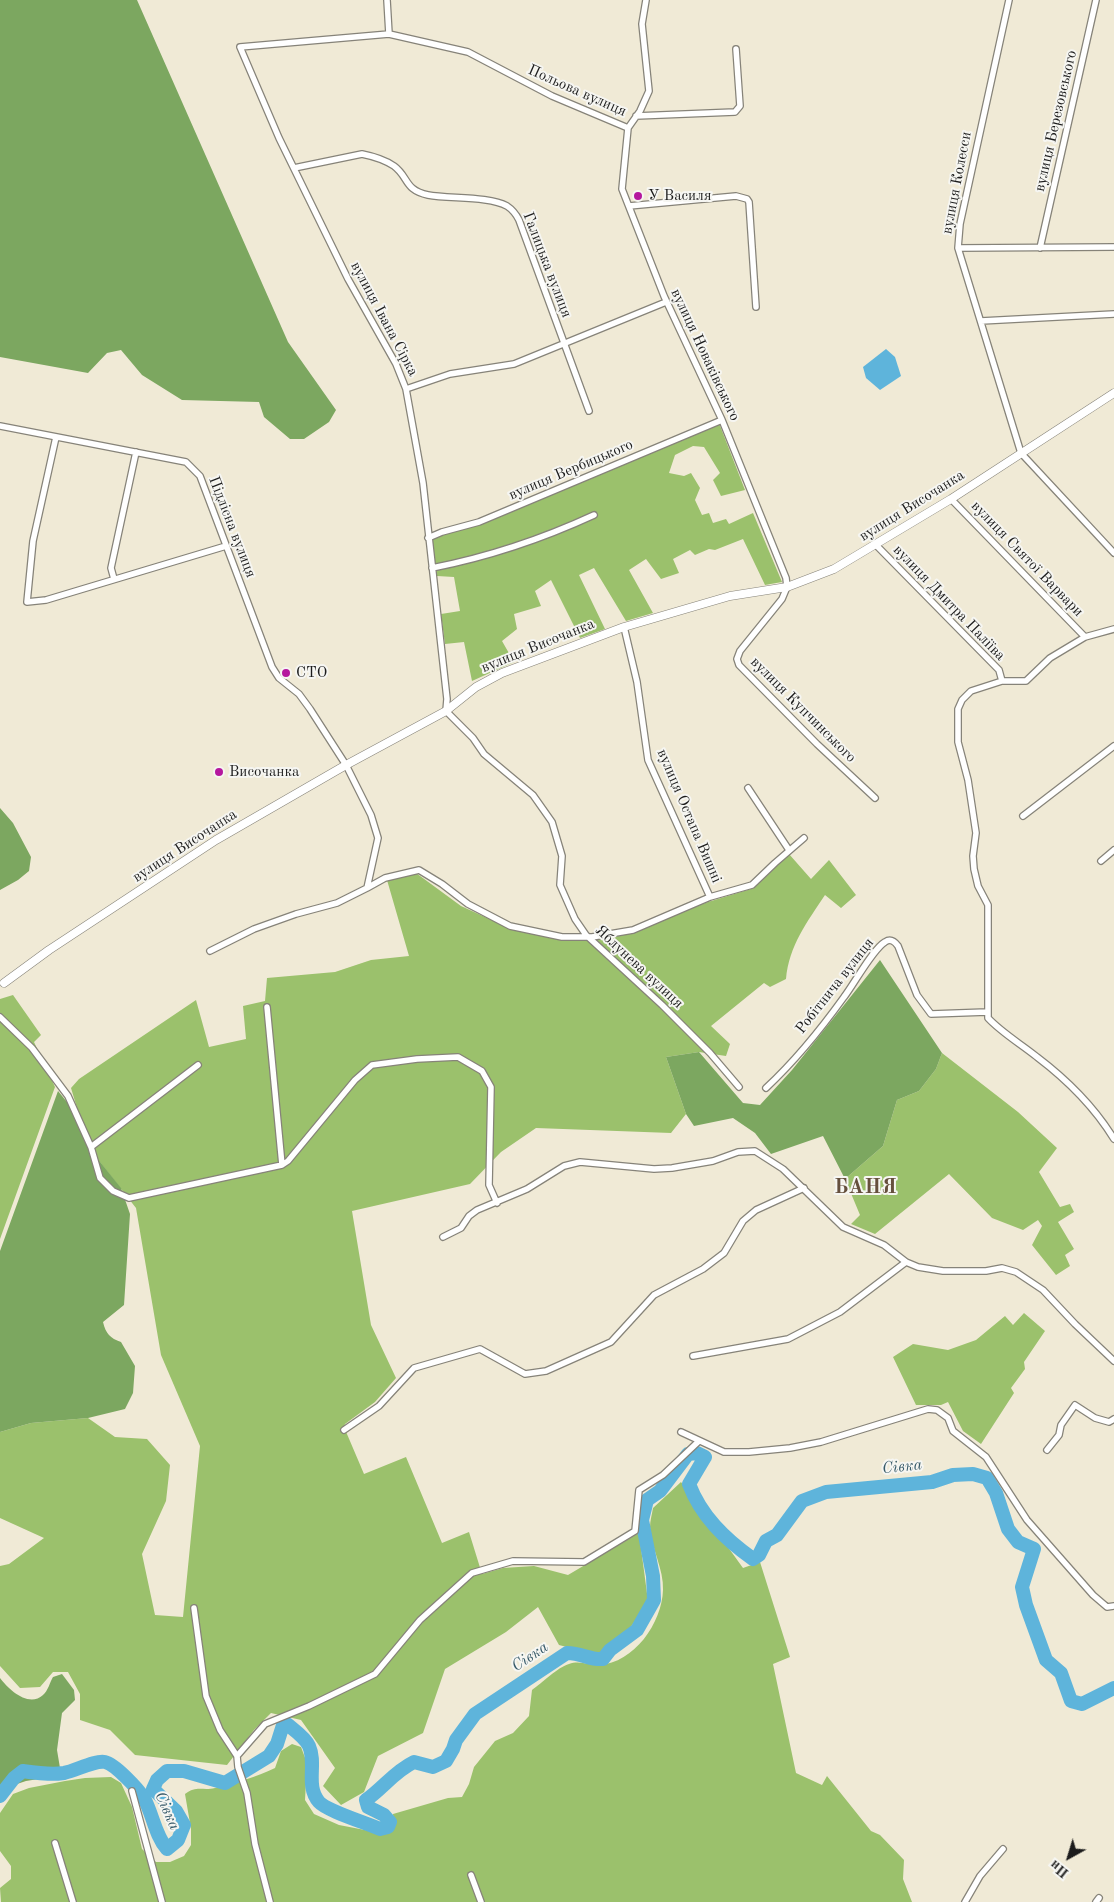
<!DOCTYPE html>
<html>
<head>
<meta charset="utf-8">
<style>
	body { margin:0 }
	#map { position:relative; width:1114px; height:1902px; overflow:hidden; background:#f0ead6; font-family:"Old Standard TT",serif }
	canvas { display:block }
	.north { position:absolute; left:1044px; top:1832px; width:50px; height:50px; -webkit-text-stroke:4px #f6f6f2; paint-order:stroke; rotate:219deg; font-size:14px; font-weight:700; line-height:20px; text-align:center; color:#1c1c1c }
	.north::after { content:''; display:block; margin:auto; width:18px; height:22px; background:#1c1c1c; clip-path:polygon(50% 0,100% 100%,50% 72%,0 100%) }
</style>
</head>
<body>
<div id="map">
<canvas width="1114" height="1902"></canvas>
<div class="north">Пн</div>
</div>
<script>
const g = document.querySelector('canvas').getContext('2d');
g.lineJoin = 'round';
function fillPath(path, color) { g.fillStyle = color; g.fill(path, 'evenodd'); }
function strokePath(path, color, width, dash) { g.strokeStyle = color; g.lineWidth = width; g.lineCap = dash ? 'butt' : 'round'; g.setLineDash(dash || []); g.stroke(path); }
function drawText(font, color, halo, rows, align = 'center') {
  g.font = font + ' "Old Standard TT",serif'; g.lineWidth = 4; g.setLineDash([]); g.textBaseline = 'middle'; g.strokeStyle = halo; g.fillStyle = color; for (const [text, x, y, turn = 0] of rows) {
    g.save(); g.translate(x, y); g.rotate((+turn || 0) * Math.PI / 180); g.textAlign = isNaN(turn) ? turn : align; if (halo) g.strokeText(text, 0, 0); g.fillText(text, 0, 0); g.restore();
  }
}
fillPath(new Path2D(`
	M 717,418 L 745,490 L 721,496 L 713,480 L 720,473 L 704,447 L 693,446 L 675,455 L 669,473 L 684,476 L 691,473 L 700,488 L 695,500 L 702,515 L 709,513 L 713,523 L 726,519 L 729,524 L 753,513 L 782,582 L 765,585 L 743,539 L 715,550 L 709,549 L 695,555 L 690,550 L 673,559 L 679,573 L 661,579 L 646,559 L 629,570 L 653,613 L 626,621 L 594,568 L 579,575 L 605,629 L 580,638 L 551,580 L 535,591 L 541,606 L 514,614 L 517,629 L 502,641 L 514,662 L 472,681 L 464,642 L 445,644 L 441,614 L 460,611 L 454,577 L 437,576 L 432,539 L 669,442 Z
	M 789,854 L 811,879 L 829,860 L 856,895 L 841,908 L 825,895 C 807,922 789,946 786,979 L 770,987 L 764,983 L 711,1026 L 730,1044 L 726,1056 L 699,1052 L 666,1057 L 686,1114 L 671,1133 L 536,1128 L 501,1152 L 470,1184 L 352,1211 L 371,1325 L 396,1378 L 375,1402 L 345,1424 L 344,1427 L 364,1474 L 406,1457 L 442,1543 L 469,1532 L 482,1574 L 503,1568 L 534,1566 L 568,1575 L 639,1533 L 648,1601 L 627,1633 L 597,1655 L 559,1645 L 538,1607 L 506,1632 L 445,1669 L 423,1733 L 378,1756 L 364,1792 L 341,1805 L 323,1786 L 335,1768 L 301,1720 L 271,1713 L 254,1730 L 227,1765 L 135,1755 L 110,1730 L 80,1720 L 80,1694 L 68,1672 L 53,1672 L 40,1687 L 20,1688 L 0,1666 L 0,1566 L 9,1564 L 44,1538 L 0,1518 L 0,1432 L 31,1423 L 88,1418 L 115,1437 L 147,1439 L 170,1465 L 166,1501 L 142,1554 L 155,1615 L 183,1617 L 200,1446 L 161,1355 L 136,1208 L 89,1148 L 71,1088 L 79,1079 L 196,1000 L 209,1047 L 246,1039 L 243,1006 L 265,1001 L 267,978 L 335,972 L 371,960 L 409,956 L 387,880 L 416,873 L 461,906 L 509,928 L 582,940 L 613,938 L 708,902 L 754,888 Z
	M 13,995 L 41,1035 L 34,1042 L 55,1087 L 0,1239 L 0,999 Z
	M 942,1053 L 1018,1112 L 1057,1148 L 1039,1172 L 1060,1207 L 1070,1204 L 1074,1212 L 1058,1222 L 1074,1249 L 1065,1255 L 1070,1266 L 1056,1275 L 1032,1245 L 1042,1226 L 1038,1220 L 1023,1230 L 992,1218 L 949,1174 L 875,1234 L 851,1224 L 860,1215 L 845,1179 L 883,1146 L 897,1100 L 919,1091 L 936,1069 Z
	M 1024,1313 L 1045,1331 L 1024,1362 L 1025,1369 L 1011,1388 L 1014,1393 L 981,1444 L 963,1431 L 948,1402 L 941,1405 L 916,1405 L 893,1357 L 913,1344 L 948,1350 L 976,1340 L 1005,1316 L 1013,1325 Z
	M 681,1482 L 743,1568 L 760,1562 L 790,1657 L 773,1664 L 796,1773 L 822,1785 L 827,1776 L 871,1831 L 880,1835 L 904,1860 L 903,1879 L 912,1902 L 1,1902 L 0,1888 L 11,1879 L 11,1866 L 0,1851 L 0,1813 L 13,1794 L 29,1788 L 65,1781 L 85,1778 L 111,1777 L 121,1783 L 132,1807 L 142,1849 L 156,1862 L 170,1862 L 184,1856 L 191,1845 L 191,1829 L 185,1794 C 197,1785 202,1791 215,1788 C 236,1783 256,1777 275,1768 L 281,1751 L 292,1744 L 301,1747 L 307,1763 L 305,1800 L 314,1814 L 339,1825 L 365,1830 L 385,1833 L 394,1828 L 393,1814 L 448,1798 L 462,1797 L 469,1784 L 474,1767 L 495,1741 L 513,1733 L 529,1716 L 532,1690 C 542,1683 558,1667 569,1664 C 579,1660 589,1665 599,1665 C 634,1663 662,1623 663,1590 C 664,1569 651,1548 650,1527 C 650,1521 652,1514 653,1508 Z`), '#9bc16c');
fillPath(new Path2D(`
	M 0,0 L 137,0 L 288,342 L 336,410 L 329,422 L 304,439 L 290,439 L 264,417 L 259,402 L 182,400 L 142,375 L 121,350 L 107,353 L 88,373 L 0,357 Z
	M 0,808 L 13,823 L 31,857 L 29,871 L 18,880 L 0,890 Z
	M 880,960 L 942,1053 L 936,1069 L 919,1091 L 897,1100 L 883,1146 L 845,1179 L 823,1136 L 771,1154 L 755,1133 L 733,1118 L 694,1126 L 686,1114 L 666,1057 L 699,1052 L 743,1103 L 760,1105 L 792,1070 Z
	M 58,1091 L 71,1107 L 89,1148 L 121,1188 L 130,1214 L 124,1305 L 103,1322 C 106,1334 110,1338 121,1342 L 135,1366 L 133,1393 L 125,1409 L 88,1418 L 31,1423 L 0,1432 L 0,1251 Z
	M 62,1674 L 74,1690 L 75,1700 L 62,1713 L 57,1750 L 60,1768 L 57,1776 L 26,1781 L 8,1787 L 0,1798 L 0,1678 C 9,1690 29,1708 43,1695 C 48,1691 50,1682 53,1677 Z`), '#7ca760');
fillPath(new Path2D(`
	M 886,349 L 895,357 L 901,376 L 880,390 L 866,378 L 863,367 Z`), '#5eb4db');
strokePath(new Path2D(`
	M 0,1796 L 14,1778 L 23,1771 C 37,1773 50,1775 64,1773 C 75,1771 95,1760 105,1762 C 115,1764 138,1789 144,1798 C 153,1815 155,1835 167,1849 L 178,1840 L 184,1825 L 176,1811 L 153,1789 L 157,1780 L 167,1771 L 184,1771 L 225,1783 L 269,1756 L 277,1744 L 283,1725 L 287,1724 C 294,1730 305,1737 309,1746 C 317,1764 305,1786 319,1802 C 327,1811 367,1823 380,1829 L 388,1827 L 390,1822 L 384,1815 L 368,1807 L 366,1800 C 383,1788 395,1771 414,1762 L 433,1767 L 446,1761 L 453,1749 L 456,1740 L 475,1714 L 567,1653 C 582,1653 589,1660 603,1659 L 610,1650 L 637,1630 L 654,1600 L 653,1576 L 642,1520 L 647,1500 L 660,1491 L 688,1454 L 697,1453 L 705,1457 L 689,1484 C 701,1516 725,1539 753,1559 L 759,1555 L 766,1541 L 777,1535 L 802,1501 L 826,1492 L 932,1482 L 953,1475 L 973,1474 L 987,1478 L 996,1493 L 1008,1529 L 1018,1542 L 1034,1549 L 1022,1587 L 1026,1605 L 1046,1660 L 1061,1673 L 1071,1701 L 1082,1704 L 1114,1688`), '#5eb4db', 14);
const minor = new Path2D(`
	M 387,0 L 389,34
	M 646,0 L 642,24 L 649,91 L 640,111 L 628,128 L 622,189 L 664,296 L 722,420 L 786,578 L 787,587 L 782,599 L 740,651 L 737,659 L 739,665 L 817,744 L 875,798
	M 1009,0 L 960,224 L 958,248 L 1021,453 L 1114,553
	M 636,116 L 735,112 L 740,106 L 736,49
	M 628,128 L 552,96 L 468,52 L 389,34 L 240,47 L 279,138 L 348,279 L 396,364 L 406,389 L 423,483 L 447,699 L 446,711 L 473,738 L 484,754 L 533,795 L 552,822 L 562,856 L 560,885 L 575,919 L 586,935 L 662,1005 L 710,1053 L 739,1087
	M 294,168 L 362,154 C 372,156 385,160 394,166 C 409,177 404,190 428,195 C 449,199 489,196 507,206 C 513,210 516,214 519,220 L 589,411
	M 629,206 L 736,196 L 747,199 L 749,202 L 756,307
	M 958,248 L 1114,247
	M 1040,248 L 1096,0
	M 981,321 L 1114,314
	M 406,389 L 450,374 L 514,364 L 666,302
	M 0,426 L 186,462 L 200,476 L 272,667 L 279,678 L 299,694 L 310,709 L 346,765 L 371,815 L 378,838 L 367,888 L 337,903 L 296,914 L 254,929 L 210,951
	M 56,437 L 33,541 L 27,602 L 46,600 L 226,546
	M 951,499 L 1085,637
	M 428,538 L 442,532 L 479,522 L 722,420
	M 876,545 L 999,670 L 1002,681
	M 432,568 C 488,557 542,539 594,515
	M 114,579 L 111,568 L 136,452
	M 624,627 L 637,682 L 648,760 L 710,897
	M 1114,629 L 1085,637 L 1050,658 L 1026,681 L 1002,681 L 971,691 L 962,700 L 958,709 L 958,742 L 968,780 L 976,833 L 973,856 L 974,869 L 978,886 L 988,905 L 988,1018 C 1002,1033 1021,1044 1037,1057 C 1066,1079 1095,1108 1114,1139
	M 748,788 L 789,850
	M 1023,816 L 1114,746
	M 1101,861 L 1114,850
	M 367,888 L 385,878 L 419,870 L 442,884 L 468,904 L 510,926 L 562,937 L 592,937 L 633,930 L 710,897 L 752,885 L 775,863 L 804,838
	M 267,1007 L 282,1165
	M 0,1017 L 32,1048 L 68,1096 L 91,1147 L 100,1178 L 113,1191 L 129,1198 L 282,1165 L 288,1161 L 355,1080 L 372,1065 L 417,1059 L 458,1057 L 482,1071 L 491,1087 L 489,1185 L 497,1203
	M 766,1088 C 795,1061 821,1029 844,997 C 854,984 873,949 885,942 C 891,938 895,942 898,946 L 917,995 L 931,1014 L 987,1012
	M 91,1147 L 198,1065
	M 443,1237 L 461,1228 L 469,1216 L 477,1210 L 527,1189 L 564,1166 L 580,1162 L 654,1169 L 672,1168 L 713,1161 L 738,1152 L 755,1151 L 783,1169 L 843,1227 L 884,1245 L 906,1262 L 918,1267 L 943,1271 L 986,1271 L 1002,1268 L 1016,1272 L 1043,1290 L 1075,1324 L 1114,1361
	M 693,1356 L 788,1339 L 840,1312 L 906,1262
	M 344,1430 L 379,1406 L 414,1368 L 480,1349 L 525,1374 L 546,1371 L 611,1342 L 654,1295 L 703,1269 L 724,1253 L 743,1221 L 756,1210 L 804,1188
	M 681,1432 L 724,1452 L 749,1452 L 790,1448 L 821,1442 L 928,1409 L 937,1410 L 948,1418 L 953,1431 L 986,1457 L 1027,1520 L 1093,1595 L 1107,1607 L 1114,1606
	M 1047,1450 L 1059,1435 L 1061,1425 L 1075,1405 L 1095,1418 L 1109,1422 L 1114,1419
	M 194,1608 L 206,1696 L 220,1730 L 237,1756 L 238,1767 L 247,1793 L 255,1844 L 270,1902
	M 237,1756 L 265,1724 L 309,1706 L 375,1674 L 420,1620 L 472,1573 L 513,1561 L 584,1562 L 635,1531 L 639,1490 L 663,1475 L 699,1441
	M 132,1791 L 162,1902
	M 55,1843 L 73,1902
	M 471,1875 L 481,1902
	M 965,1902 L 980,1876 L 1003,1849
	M 1096,1902 L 1099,1898`);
const tertiary = new Path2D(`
	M 4,983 L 49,950 L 216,840 L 346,765 L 446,711 L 476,687 L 502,673 L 624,627 L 730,596 L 787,587 L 834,569 L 951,499 L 1114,393`);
strokePath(minor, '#868379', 8);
strokePath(tertiary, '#868379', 9);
strokePath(minor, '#fff', 5.5);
strokePath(tertiary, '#fff', 8);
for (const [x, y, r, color] of [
	[638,196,5,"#b5179e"],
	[286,673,5,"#b5179e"],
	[219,772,5,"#b5179e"]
]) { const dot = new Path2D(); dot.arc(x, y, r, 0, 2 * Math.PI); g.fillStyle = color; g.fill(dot); strokePath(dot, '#f6f6f2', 2); }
drawText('15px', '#1c1c1c', '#f6f6f2', [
	["Польова вулиця",577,91,24],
	["вулиця Березовського",1056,121,-77],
	["вулиця Колесси",957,183,-79],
	["Галицька вулиця",547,265,69],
	["вулиця Івана Сірка",384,319,62],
	["вулиця Новаківського",705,355,65],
	["вулиця Вербицького",571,470,-23],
	["вулиця Височанка",912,506,-32],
	["Підлісна вулиця",232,527,69],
	["вулиця Святої Варвари",1027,559,46],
	["вулиця Дмитра Паліїва",949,603,46],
	["вулиця Височанка",538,646,-22],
	["вулиця Купчинського",803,710,45],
	["вулиця Остапа Вишні",689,816,67],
	["вулиця Височанка",185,846,-33],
	["Яблунева вулиця",639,967,43],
	["Робітнича вулиця",835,986,-52]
]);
drawText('15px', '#1c1c1c', '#f6f6f2', [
	["У Василя",648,196],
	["СТО",296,673],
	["Височанка",229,772]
], 'left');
drawText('italic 16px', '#365968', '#f6f6f2', [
	["Сівка",902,1467,-6],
	["Сівка",530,1657,-34],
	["Сівка",167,1811,66]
]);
g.letterSpacing = '1px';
drawText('bold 20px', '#654f3c', '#f6f6f2', [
	["БАНЯ",866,1188]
]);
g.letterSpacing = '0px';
</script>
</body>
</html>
